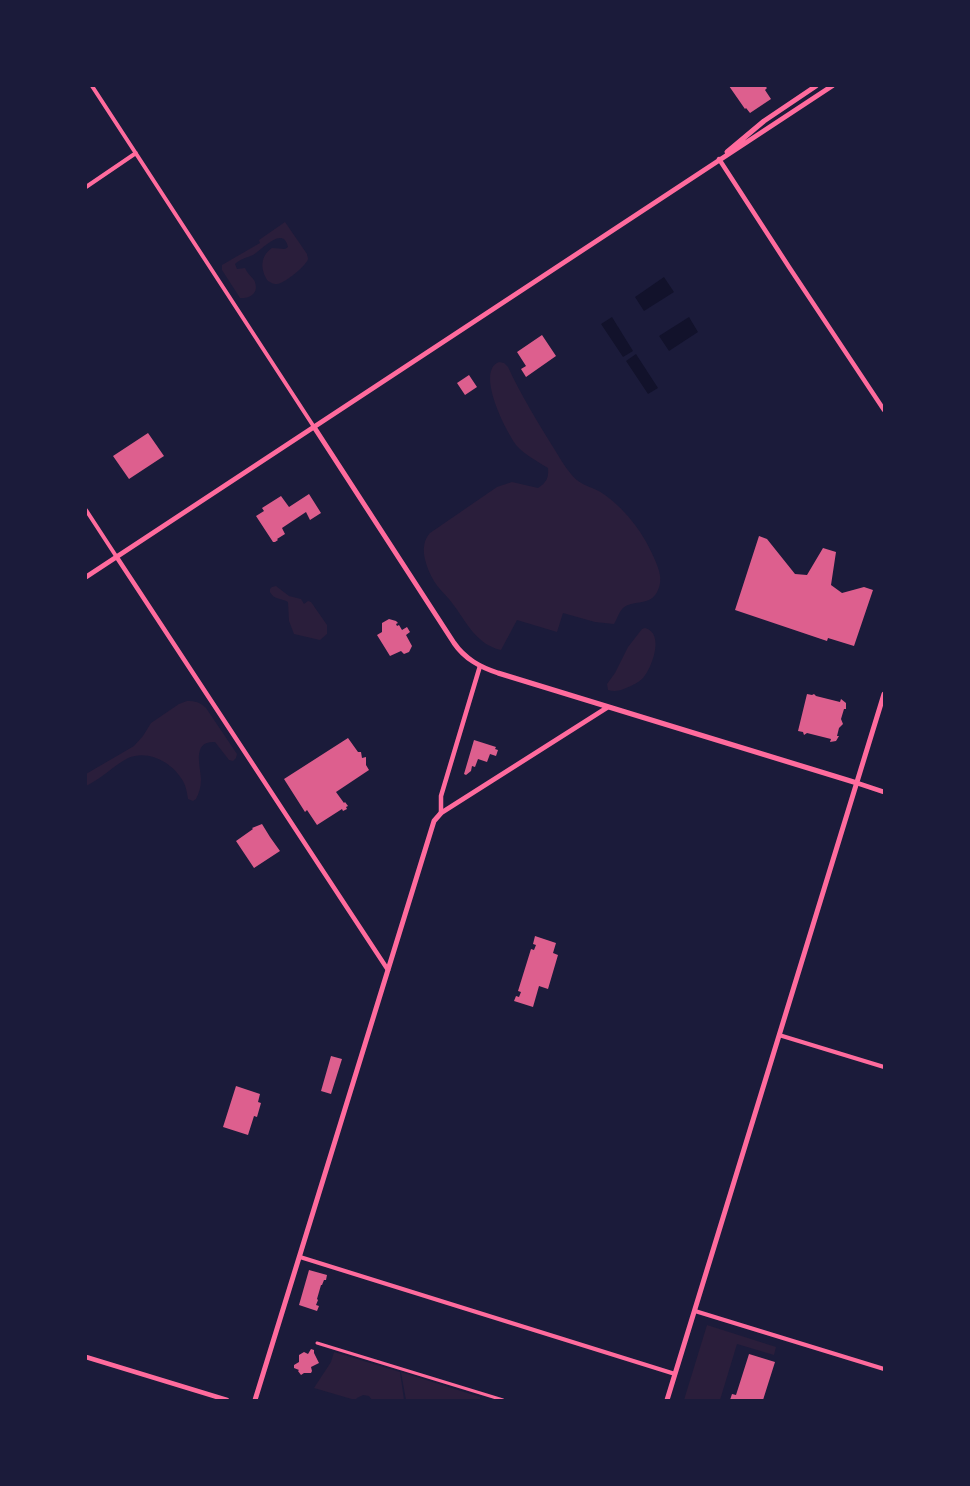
<!DOCTYPE html>
<html>
<head>
<meta charset="utf-8">
<style>
	body { margin:0 }
	#map { position:relative; width:970px; height:1486px; overflow:hidden; background:#1b1b3a; font-family:"Nunito Sans",sans-serif }
	canvas { display:block }
	.frame { position:absolute; inset:0; border:87px solid #1b1b3a; pointer-events:none }
</style>
</head>
<body>
<div id="map">
<canvas width="970" height="1486"></canvas>
<div class="frame"></div>
</div>
<script>
const g = document.querySelector('canvas').getContext('2d');
g.lineJoin = 'round';
function fillPath(path, color) { g.fillStyle = color; g.fill(path, 'evenodd'); }
function strokePath(path, color, width, dash) { g.strokeStyle = color; g.lineWidth = width; g.lineCap = dash ? 'butt' : 'round'; g.setLineDash(dash || []); g.stroke(path); }
fillPath(new Path2D(`
	M 285,222 L 307,254 C 307,256 308,257 308,259 C 306,266 285,283 277,284 C 272,284 272,283 268,281 C 260,270 260,256 272,248 L 285,249 L 288,247 C 283,225 262,250 253,255 C 246,258 240,259 235,264 L 237,269 L 245,268 C 247,273 251,276 254,280 C 260,292 251,299 240,298 L 222,270 L 222,265 L 260,243 L 259,240 Z
	M 499,362 L 504,363 L 508,367 C 521,395 537,421 553,447 C 559,456 564,466 571,474 C 581,487 593,486 605,495 C 628,512 644,534 655,560 C 659,570 663,579 658,590 C 651,607 634,599 623,608 C 619,612 617,619 614,624 L 595,622 L 563,613 L 557,632 L 517,620 L 501,650 C 474,644 465,618 449,599 C 444,593 438,588 434,581 C 426,567 418,546 430,533 L 497,487 L 512,482 L 538,488 C 546,483 549,478 548,468 C 537,461 525,455 517,446 C 506,432 475,371 499,362 Z
	M 276,586 L 289,596 L 301,599 L 304,604 L 308,601 L 311,602 L 327,625 L 327,634 L 320,640 L 294,634 L 289,621 L 288,602 C 282,598 274,600 270,592 L 270,589 L 272,587 Z
	M 645,628 C 665,633 652,668 643,678 C 638,683 633,685 626,688 C 620,691 614,692 608,690 L 607,684 L 615,673 L 628,647 L 642,629 Z
	M 187,701 C 195,701 200,702 206,708 L 237,754 L 236,758 L 233,761 L 229,760 L 215,742 C 191,741 201,766 201,780 C 201,787 199,793 196,799 L 193,801 L 188,799 C 187,793 186,786 183,781 C 173,763 149,749 128,758 C 113,766 101,779 86,786 L 86,774 L 134,746 L 143,736 L 151,723 L 179,704 Z
	M 707,1325 L 776,1347 L 774,1355 L 737,1344 L 720,1400 L 684,1400 Z
	M 334,1352 L 400,1372 L 404,1400 L 372,1400 L 369,1396 L 363,1395 L 357,1398 L 355,1400 L 314,1388 L 331,1362 Z
	M 401,1372 L 480,1397 L 480,1400 L 406,1400 Z`), '#2a1e3b');
fillPath(new Path2D(`
	M 664,277 L 674,292 L 644,311 L 635,297 Z
	M 612,317 L 633,351 L 623,357 L 601,324 Z
	M 689,317 L 698,332 L 669,351 L 659,336 Z
	M 636,354 L 658,388 L 648,394 L 626,361 Z`), '#12122b');
fillPath(new Path2D(`
	M 729,86 L 765,86 L 767,88 L 765,90 L 771,99 L 750,113 L 746,108 L 745,109 Z
	M 542,335 L 556,356 L 526,377 L 521,369 L 526,366 L 517,352 Z
	M 469,375 L 477,387 L 465,395 L 457,383 Z
	M 148,433 L 164,456 L 129,479 L 113,456 Z
	M 309,494 L 321,513 L 310,520 L 306,512 L 282,528 L 285,534 L 277,539 L 278,540 L 275,542 L 273,542 L 256,516 L 264,511 L 262,508 L 281,496 L 289,507 Z
	M 759,536 L 767,539 L 795,574 L 807,575 L 823,548 L 836,552 L 831,585 L 842,593 L 864,587 L 873,590 L 854,646 L 828,638 L 827,641 L 735,610 Z
	M 389,619 L 396,621 L 398,623 L 396,624 L 397,626 L 399,625 L 402,630 L 407,627 L 410,632 L 406,635 L 412,646 L 409,652 L 404,654 L 401,651 L 390,656 L 377,635 L 382,632 L 382,623 Z
	M 807,694 L 812,695 L 814,694 L 816,696 L 840,702 L 841,699 L 846,703 L 846,709 L 844,709 L 841,719 L 843,724 L 839,728 L 837,736 L 839,736 L 836,741 L 830,742 L 831,739 L 807,733 L 804,735 L 803,732 L 798,731 Z
	M 348,738 L 358,752 L 361,752 L 362,758 L 366,757 L 366,765 L 369,770 L 336,792 L 344,803 L 345,802 L 348,806 L 346,807 L 347,809 L 343,811 L 342,809 L 317,825 L 307,810 L 305,812 L 284,779 Z
	M 474,740 L 496,747 L 495,749 L 498,750 L 496,756 L 490,754 L 487,762 L 478,759 L 475,767 L 472,766 L 471,771 L 466,775 L 464,774 Z
	M 262,824 L 270,837 L 280,851 L 254,868 L 236,841 L 253,829 L 252,828 Z
	M 535,936 L 556,943 L 553,953 L 558,955 L 548,989 L 539,986 L 533,1007 L 514,1001 L 516,996 L 519,997 L 521,992 L 518,991 L 531,949 L 534,950 L 536,945 L 533,944 Z
	M 331,1056 L 342,1059 L 331,1094 L 321,1091 Z
	M 236,1086 L 260,1094 L 258,1102 L 261,1103 L 257,1117 L 254,1116 L 248,1135 L 223,1127 Z
	M 309,1270 L 327,1275 L 326,1280 L 324,1280 L 322,1285 L 321,1285 L 317,1299 L 318,1300 L 316,1305 L 319,1306 L 317,1311 L 299,1305 Z
	M 311,1349 L 314,1350 L 314,1353 L 319,1363 L 311,1367 L 312,1371 L 311,1373 L 304,1373 L 301,1375 L 298,1371 L 299,1370 L 294,1368 L 294,1365 L 299,1362 L 299,1355 L 304,1352 L 308,1354 Z
	M 749,1354 L 775,1362 L 763,1400 L 730,1400 L 732,1394 L 736,1395 Z`), '#dd5f8e');
strokePath(new Path2D(`
	M 317,1343 L 503,1400`), '#ff6b9d', 3);
strokePath(new Path2D(`
	M 92,86 L 314,427
	M 86,187 L 136,153
	M 86,510 L 116,556
	M 779,1035 L 884,1067
	M 300,1257 L 675,1374
	M 695,1311 L 884,1369`), '#ff6b9d', 4);
strokePath(new Path2D(`
	M 719,159 L 789,267 L 884,410
	M 116,556 L 388,970
	M 857,783 L 884,792
	M 441,813 L 441,796 L 480,666
	M 86,1357 L 227,1400`), '#ff6b9d', 4.5);
strokePath(new Path2D(`
	M 727,152 L 764,121 L 816,86
	M 314,427 L 454,643 C 465,659 480,667 498,673 L 857,783
	M 86,577 L 832,86
	M 255,1400 L 434,821 L 441,813 L 608,707
	M 667,1400 L 884,694`), '#ff6b9d', 5);
</script>
</body>
</html>
